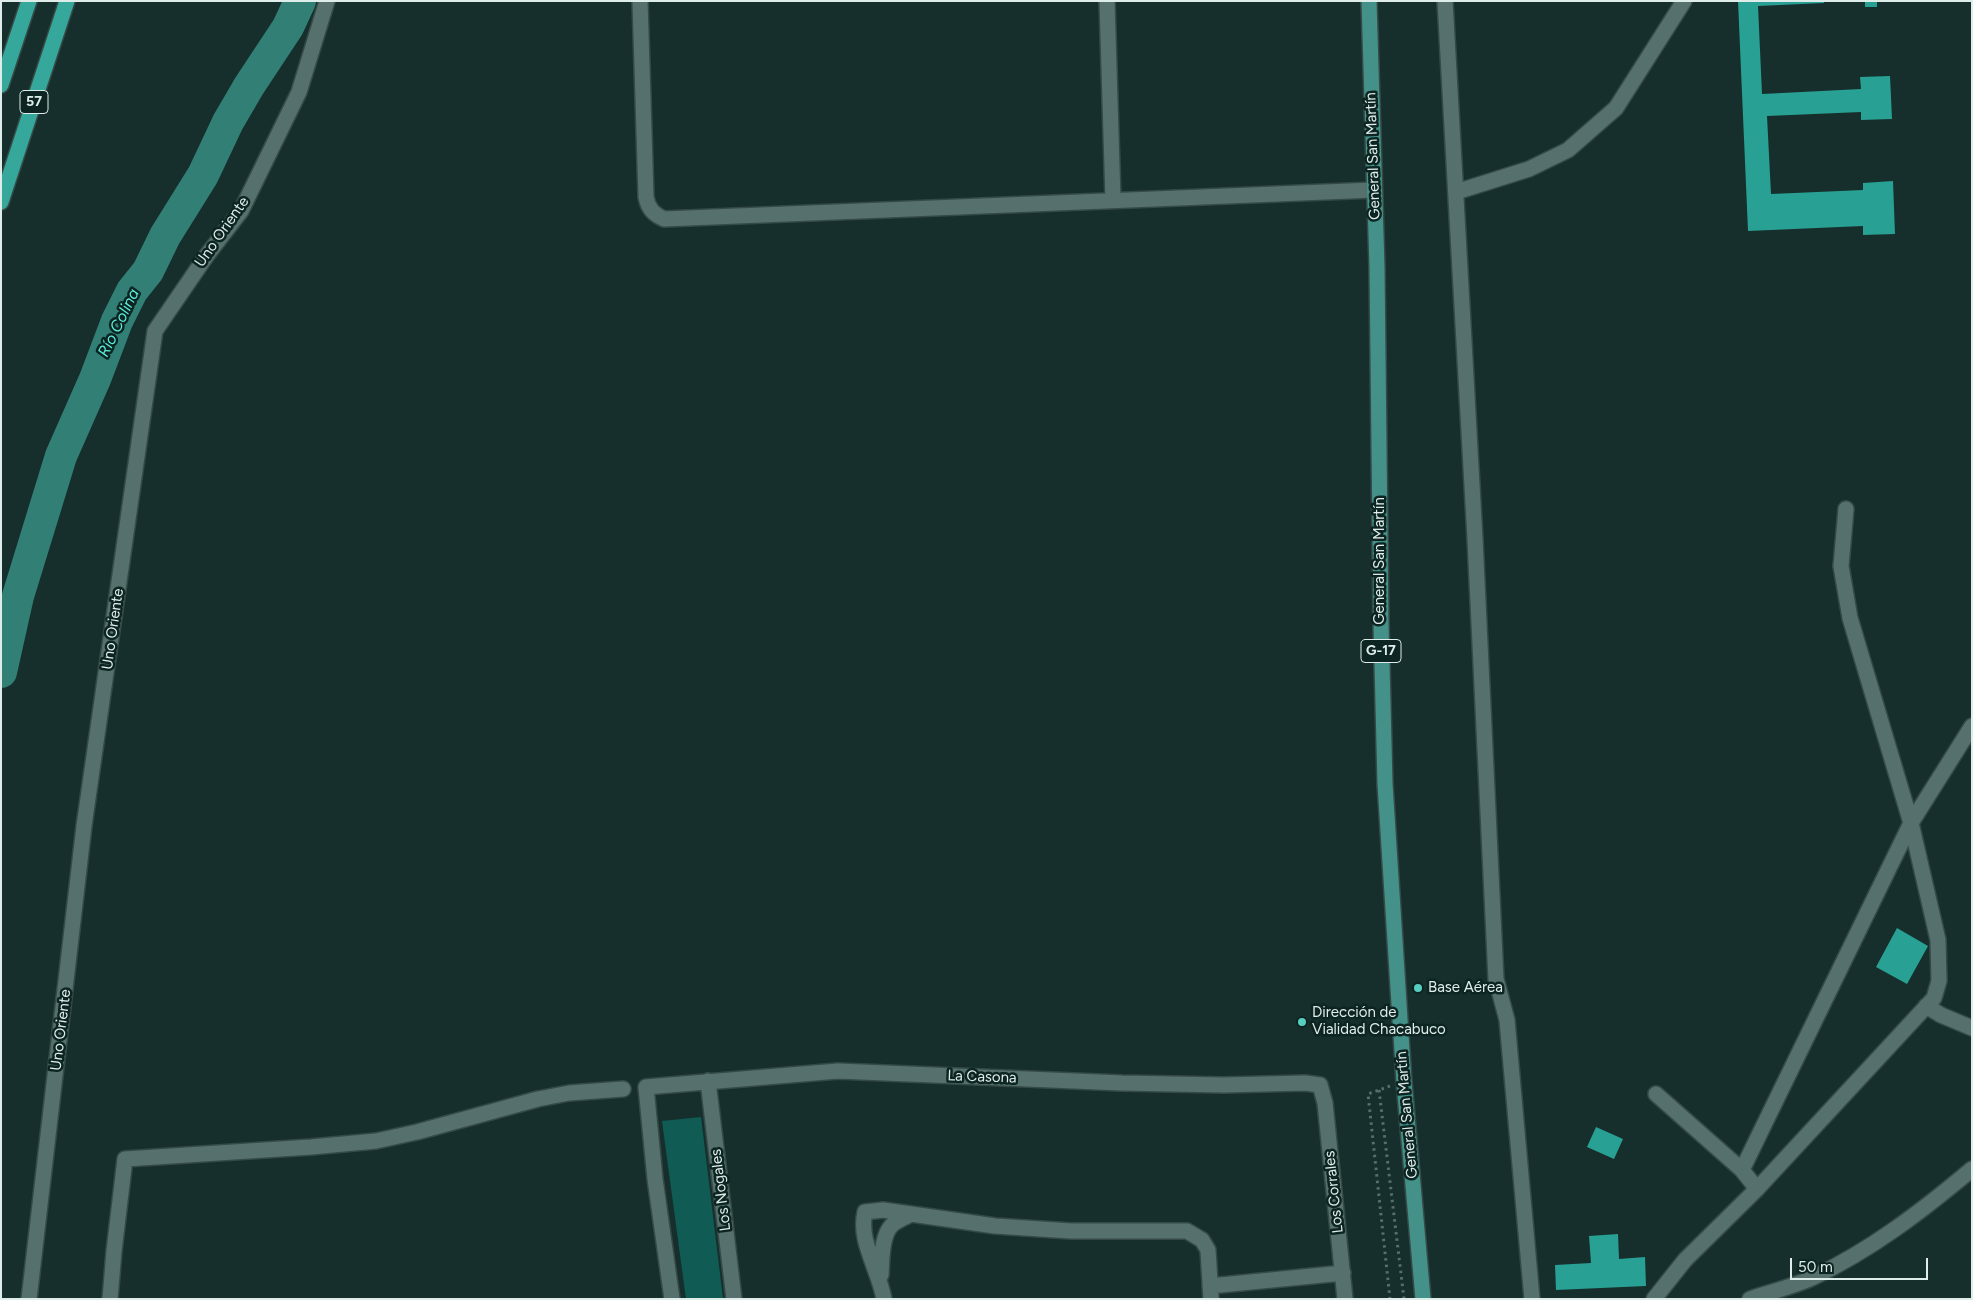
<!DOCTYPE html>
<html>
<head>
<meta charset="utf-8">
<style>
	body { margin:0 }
	#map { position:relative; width:1973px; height:1300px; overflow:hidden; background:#162f2c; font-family:Figtree,sans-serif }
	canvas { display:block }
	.frame { position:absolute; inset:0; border:2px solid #deedea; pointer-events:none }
	.scale { position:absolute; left:1790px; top:1258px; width:138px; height:22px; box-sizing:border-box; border:2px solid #deedea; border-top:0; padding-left:6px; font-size:15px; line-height:18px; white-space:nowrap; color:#deedea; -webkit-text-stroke:4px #0c2522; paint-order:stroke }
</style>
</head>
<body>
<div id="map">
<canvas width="1973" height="1300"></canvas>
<div class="frame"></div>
<div class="scale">50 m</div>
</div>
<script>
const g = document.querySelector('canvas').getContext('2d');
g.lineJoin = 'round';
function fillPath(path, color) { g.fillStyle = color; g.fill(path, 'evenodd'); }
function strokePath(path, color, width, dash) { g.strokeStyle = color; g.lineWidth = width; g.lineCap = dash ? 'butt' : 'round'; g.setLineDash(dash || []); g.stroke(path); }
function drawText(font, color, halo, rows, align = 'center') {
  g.font = font + ' Figtree,sans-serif'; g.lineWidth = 5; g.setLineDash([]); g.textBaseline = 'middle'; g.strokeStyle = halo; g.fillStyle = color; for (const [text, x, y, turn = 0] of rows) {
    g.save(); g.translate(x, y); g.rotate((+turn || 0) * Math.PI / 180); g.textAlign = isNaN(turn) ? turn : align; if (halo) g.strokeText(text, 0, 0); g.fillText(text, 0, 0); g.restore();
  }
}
fillPath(new Path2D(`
	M 701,1117 L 723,1299 L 686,1299 L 662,1121 Z`), '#105c55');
strokePath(new Path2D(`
	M 1,672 L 18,596 L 61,456 L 95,379 L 117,321 L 132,291 L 148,271 L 165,236 L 203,175 L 228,122 L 249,86 L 288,27 L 300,1`), '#327f76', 32);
fillPath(new Path2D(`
	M 1738,1 L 1824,1 L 1824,3 L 1758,6 L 1762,94 L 1861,89 L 1860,77 L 1890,76 L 1892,119 L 1861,120 L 1861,112 L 1767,116 L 1771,194 L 1863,190 L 1863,183 L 1893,181 L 1895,234 L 1863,235 L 1863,226 L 1748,231 Z
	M 1865,1 L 1877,1 L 1877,7 L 1865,7 Z
	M 1897,928 L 1928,946 L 1907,984 L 1876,967 Z
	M 1596,1127 L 1623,1139 L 1614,1159 L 1587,1147 Z
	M 1618,1234 L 1619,1259 L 1645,1257 L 1646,1286 L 1556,1290 L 1555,1265 L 1591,1263 L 1589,1236 Z`), '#28a093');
const minor = new Path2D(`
	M 640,1 L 646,197 C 648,208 653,214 664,219 L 1374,190
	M 1107,1 L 1113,200
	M 1445,1 L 1475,539 L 1496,979 L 1507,1020 L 1532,1299
	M 1456,192 L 1529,169 L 1568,150 L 1616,108 L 1684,1
	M 1926,1006 L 1941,1015 L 1972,1028
	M 708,1081 L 734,1299
	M 1656,1094 L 1742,1170 L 1757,1189
	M 1742,1170 L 1911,823 L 1972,726
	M 881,1275 C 882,1261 881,1236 892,1225 C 896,1221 904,1218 909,1215
	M 1210,1286 L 1343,1273
	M 29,1299 L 84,826 L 155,331 L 207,255 L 241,211 L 299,92 L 327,1
	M 110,1299 L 114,1251 L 125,1159 L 311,1147 L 376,1141 L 417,1132 L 538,1099 L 569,1093 L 623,1089
	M 672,1299 L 655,1179 L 646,1087 L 838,1071 L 1122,1083 L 1223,1085 L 1305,1083 L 1320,1085 L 1325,1103 L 1345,1299
	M 884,1299 C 879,1270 858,1241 865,1212 L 883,1210 L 995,1226 L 1071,1231 L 1187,1231 L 1202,1240 L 1208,1250 L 1211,1299
	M 1654,1299 L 1685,1260 L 1757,1189 L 1934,998 L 1939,981 L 1938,940 L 1911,823 L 1850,618 L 1841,566 L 1846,509
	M 1750,1299 C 1770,1292 1792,1287 1812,1278 C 1871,1250 1922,1211 1972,1169`);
const major = new Path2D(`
	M 1369,1 L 1377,268 L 1381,624 L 1385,784 L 1404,1082 L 1423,1299`);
const highway = new Path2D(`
	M 1,85 L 29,1
	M 1,202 L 67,1`);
strokePath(minor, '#354a47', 18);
strokePath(major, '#354a47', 18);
strokePath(highway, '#354a47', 18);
strokePath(new Path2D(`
	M 1390,1086 L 1368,1094 L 1390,1299
	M 1379,1090 L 1404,1299`), '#586e6b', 3, [2.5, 4]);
strokePath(minor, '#56716d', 15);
strokePath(major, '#439189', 15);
strokePath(highway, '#36a79b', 15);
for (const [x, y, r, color] of [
	[1418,988,5,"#58cec0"],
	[1302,1022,5,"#58cec0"]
]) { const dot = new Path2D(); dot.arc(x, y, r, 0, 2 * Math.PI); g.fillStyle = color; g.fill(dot); strokePath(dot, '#0c2522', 2); }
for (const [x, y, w] of [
	[34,102,28],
	[1381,651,40]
]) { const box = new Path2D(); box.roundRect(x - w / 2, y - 11.5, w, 23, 4); g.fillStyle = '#0c2522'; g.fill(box); strokePath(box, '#deedea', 1); }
drawText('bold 14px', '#deedea', null, [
	["57",34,102],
	["G-17",1381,651]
]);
drawText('15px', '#deedea', '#0c2522', [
	["General San Martín",1373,156,-92],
	["Uno Oriente",222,232,-55],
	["General San Martín",1380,561,-90],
	["Uno Oriente",113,629,-82],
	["Uno Oriente",61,1030,-83],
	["La Casona",982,1077,2],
	["General San Martín",1407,1115,-95],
	["Los Nogales",721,1190,-97],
	["Los Corrales",1334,1192,-96]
]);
drawText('15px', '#deedea', '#0c2522', [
	["Base Aérea",1428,988],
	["Dirección de",1312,1013],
	["Vialidad Chacabuco",1312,1030]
], 'left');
drawText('italic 16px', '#5beedd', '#0c2522', [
	["Río Colina",119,323,-64]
]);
</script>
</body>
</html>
